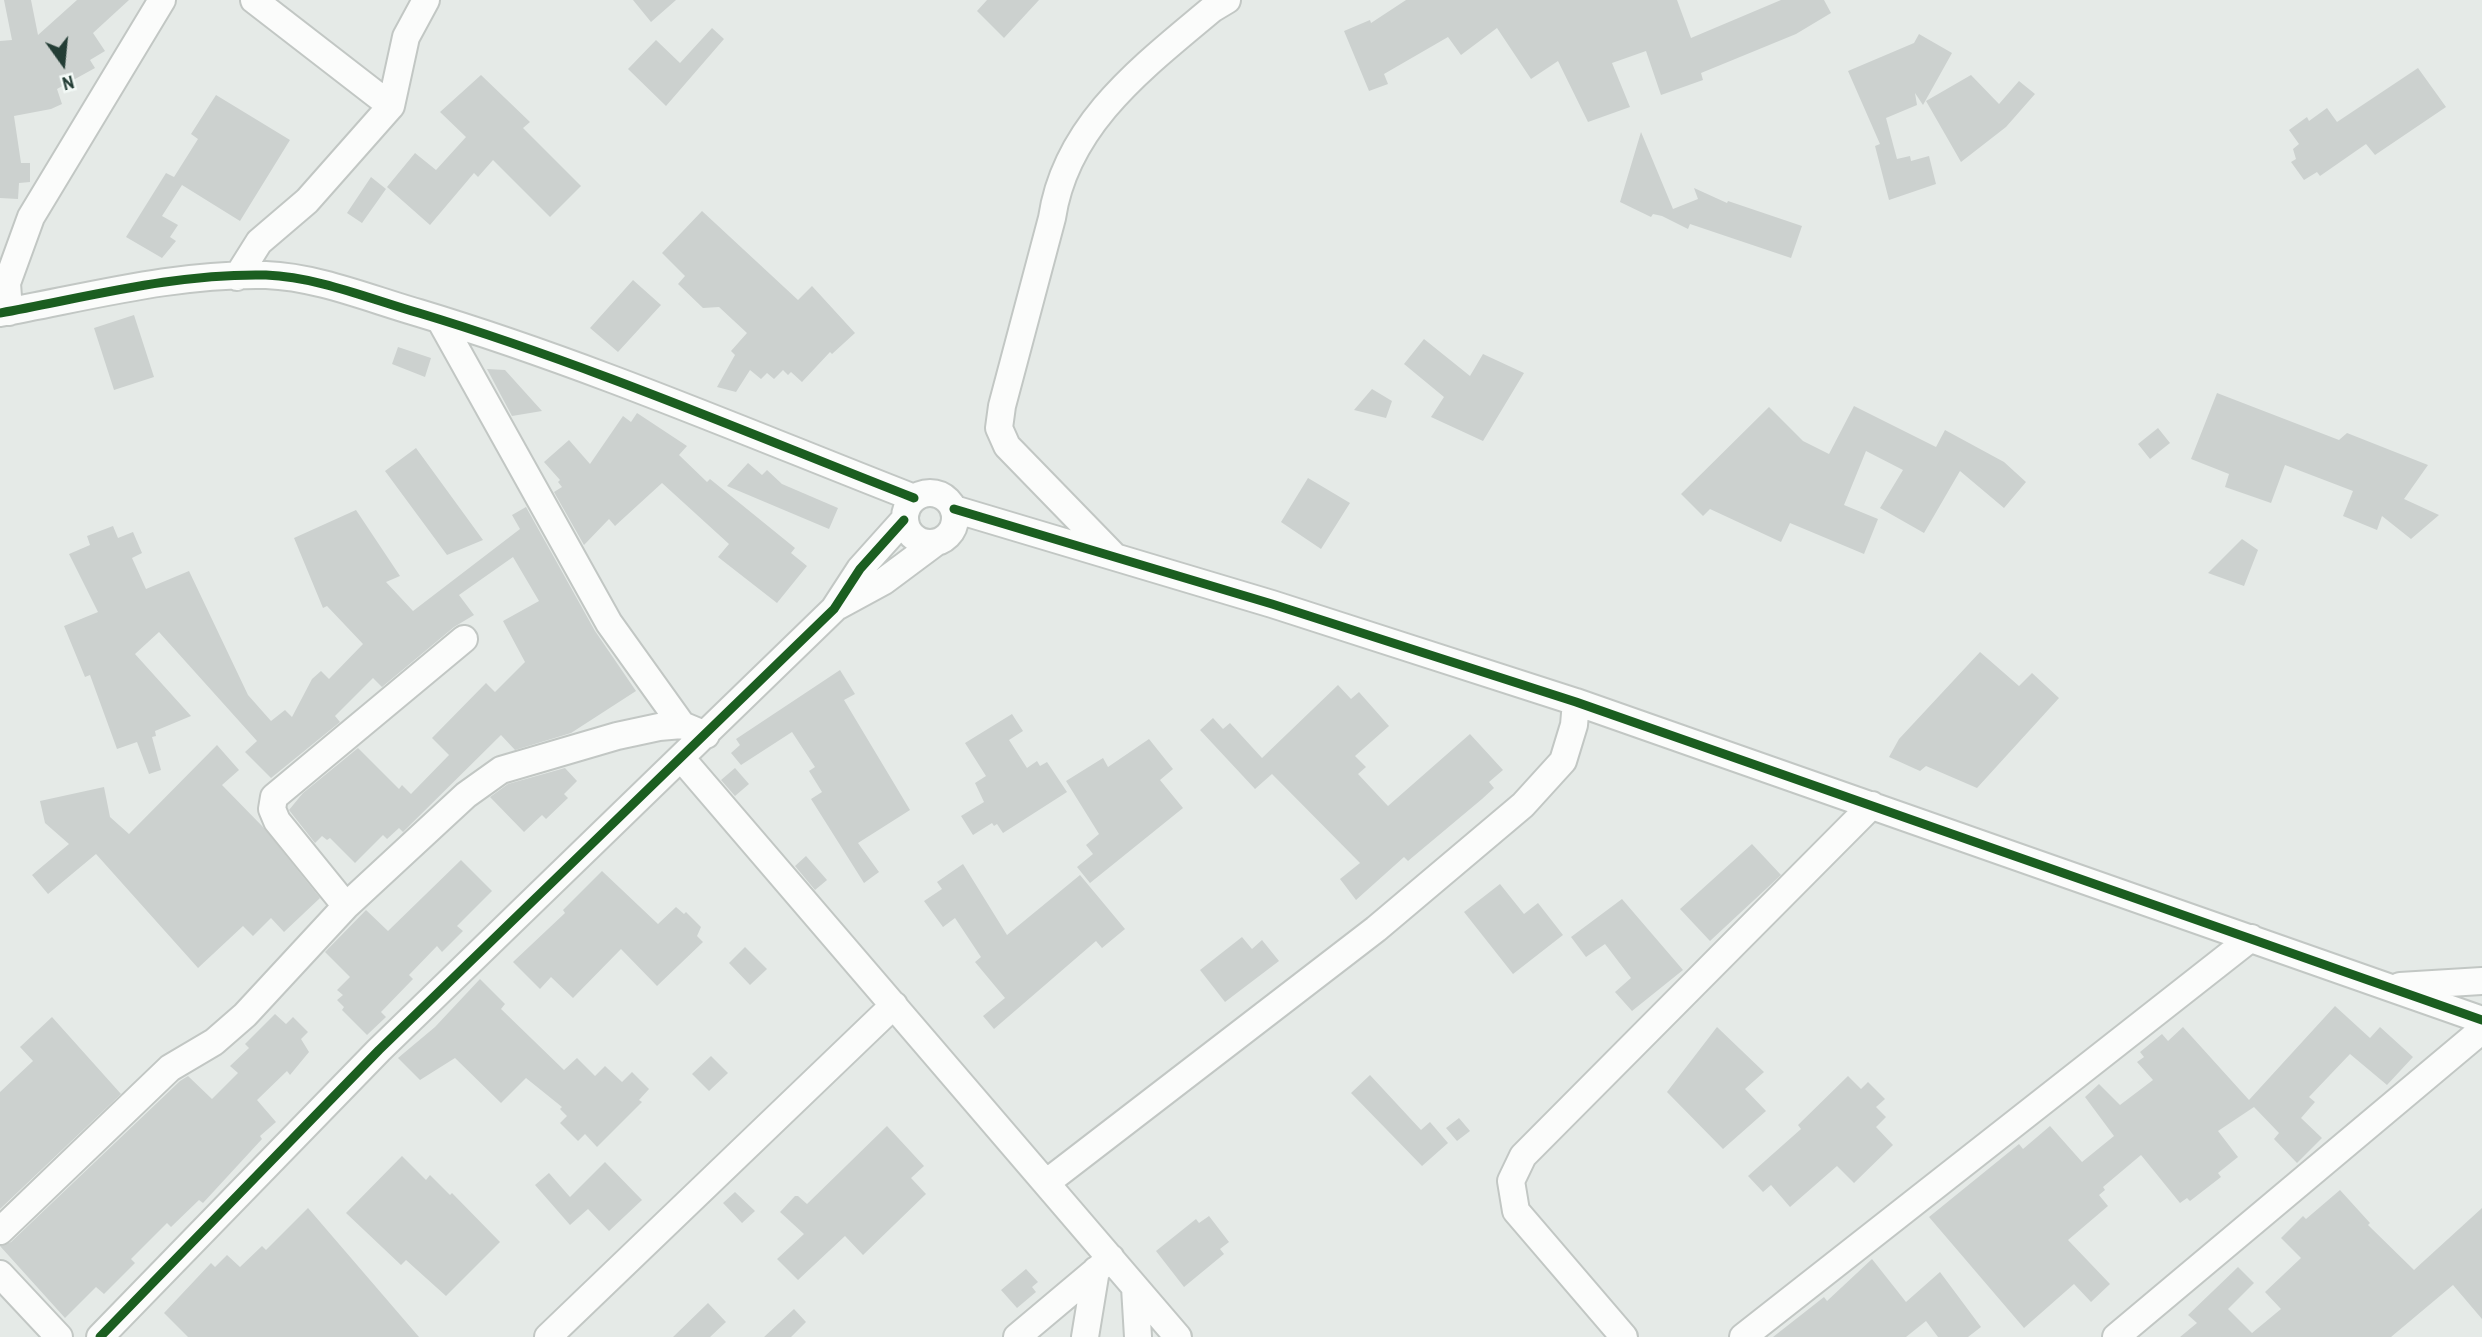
<!DOCTYPE html>
<html>
<head>
<meta charset="utf-8">
<style>
	body { margin:0 }
	#map { position:relative; width:2482px; height:1337px; overflow:hidden; background:#e5eae7; font-family:"Archivo Narrow",sans-serif }
	canvas { display:block }
	.north { position:absolute; left:28px; top:28px; width:70px; height:70px; -webkit-text-stroke:5px #f3f9f6; paint-order:stroke; rotate:165deg; font-size:19px; font-weight:700; line-height:28px; text-align:center; color:#233d35 }
	.north::after { content:''; display:block; margin:auto; width:24px; height:32px; background:#233d35; clip-path:polygon(50% 0,100% 100%,50% 72%,0 100%) }
</style>
</head>
<body>
<div id="map">
<canvas width="2482" height="1337"></canvas>
<div class="north">N</div>
</div>
<script>
const g = document.querySelector('canvas').getContext('2d');
g.lineJoin = 'round';
function fillPath(path, color) { g.fillStyle = color; g.fill(path, 'evenodd'); }
function strokePath(path, color, width, dash) { g.strokeStyle = color; g.lineWidth = width; g.lineCap = dash ? 'butt' : 'round'; g.setLineDash(dash || []); g.stroke(path); }
fillPath(new Path2D(`
	M 4,0 L 31,0 L 38,35 L 77,0 L 129,0 L 93,33 L 105,51 L 90,60 L 95,68 L 57,89 L 62,104 L 51,109 L 14,116 L 21,163 L 30,163 L 30,182 L 19,183 L 18,199 L 0,198 L 0,41 L 12,40 Z
	M 633,0 L 676,0 L 651,22 Z
	M 987,0 L 1039,0 L 1004,38 L 977,11 Z
	M 1406,0 L 1677,0 L 1691,38 L 1781,0 L 1824,0 L 1831,13 L 1796,34 L 1701,73 L 1703,80 L 1661,95 L 1646,51 L 1612,63 L 1630,107 L 1588,122 L 1558,61 L 1531,79 L 1497,28 L 1461,55 L 1448,37 L 1384,74 L 1388,84 L 1369,91 L 1344,31 L 1370,20 L 1371,23 Z
	M 712,28 L 724,39 L 666,106 L 628,69 L 656,40 L 680,63 Z
	M 1919,34 L 1952,53 L 1923,105 L 1915,93 L 1917,105 L 1886,118 L 1897,159 L 1910,156 L 1911,161 L 1929,156 L 1936,184 L 1889,200 L 1875,146 L 1880,144 L 1848,71 L 1914,43 Z
	M 2418,68 L 2446,107 L 2375,155 L 2366,144 L 2320,176 L 2317,172 L 2304,180 L 2291,162 L 2296,159 L 2293,149 L 2299,144 L 2289,130 L 2307,117 L 2309,121 L 2327,108 L 2337,122 Z
	M 481,75 L 530,122 L 523,128 L 581,186 L 550,217 L 493,160 L 478,177 L 474,173 L 430,225 L 387,187 L 415,153 L 436,170 L 466,137 L 440,112 Z
	M 1971,75 L 1999,104 L 2019,81 L 2035,94 L 2006,127 L 1961,162 L 1926,101 Z
	M 216,95 L 290,140 L 240,221 L 182,185 L 162,216 L 178,225 L 170,237 L 176,241 L 162,258 L 126,237 L 166,173 L 174,177 L 198,139 L 191,134 Z
	M 1641,132 L 1673,209 L 1698,199 L 1694,188 L 1727,203 L 1728,201 L 1802,226 L 1791,258 L 1690,224 L 1688,229 L 1662,216 L 1653,214 L 1651,217 L 1620,202 Z
	M 371,177 L 386,189 L 362,223 L 347,213 Z
	M 702,211 L 798,300 L 812,286 L 855,333 L 832,354 L 830,352 L 802,382 L 791,372 L 788,375 L 783,370 L 774,379 L 767,373 L 761,379 L 750,370 L 736,392 L 717,387 L 735,355 L 731,351 L 747,333 L 719,307 L 703,308 L 678,284 L 685,276 L 662,253 Z
	M 633,280 L 661,305 L 618,352 L 590,328 Z
	M 134,315 L 154,377 L 114,390 L 94,328 Z
	M 1424,339 L 1470,376 L 1483,354 L 1524,373 L 1483,441 L 1431,417 L 1444,397 L 1404,364 Z
	M 398,347 L 431,358 L 425,377 L 392,364 Z
	M 487,369 L 505,370 L 542,411 L 512,416 Z
	M 1372,389 L 1392,401 L 1386,418 L 1354,410 Z
	M 2217,393 L 2339,440 L 2347,433 L 2428,465 L 2404,499 L 2439,515 L 2411,539 L 2382,516 L 2377,530 L 2343,516 L 2353,491 L 2285,465 L 2271,503 L 2225,487 L 2229,474 L 2191,459 Z
	M 1854,406 L 1936,447 L 1945,430 L 2004,462 L 2026,482 L 2004,508 L 1960,471 L 1924,533 L 1880,508 L 1903,470 L 1866,451 L 1844,505 L 1878,519 L 1864,554 L 1790,523 L 1781,542 L 1710,509 L 1703,516 L 1681,494 L 1769,407 L 1803,441 L 1829,454 Z
	M 637,413 L 687,446 L 679,455 L 707,482 L 710,479 L 795,548 L 791,553 L 807,566 L 777,603 L 718,557 L 729,544 L 662,483 L 615,526 L 609,519 L 584,545 L 554,492 L 562,487 L 558,482 L 560,480 L 544,462 L 569,440 L 590,464 L 623,416 L 631,422 Z
	M 2158,428 L 2170,443 L 2150,459 L 2138,444 Z
	M 416,448 L 483,540 L 447,555 L 385,471 Z
	M 748,463 L 762,475 L 767,470 L 782,484 L 838,508 L 829,529 L 727,486 Z
	M 1308,478 L 1350,503 L 1321,549 L 1281,522 Z
	M 526,507 L 595,631 L 636,691 L 571,733 L 515,750 L 501,735 L 403,832 L 399,828 L 387,839 L 383,835 L 355,863 L 330,838 L 327,840 L 322,836 L 315,843 L 289,810 L 303,793 L 358,748 L 399,789 L 402,785 L 411,794 L 449,755 L 432,738 L 486,683 L 495,692 L 525,662 L 503,621 L 539,601 L 513,557 L 459,595 L 474,615 L 454,627 L 382,687 L 373,678 L 335,716 L 340,722 L 271,778 L 245,752 L 257,741 L 159,632 L 135,654 L 191,716 L 155,731 L 156,736 L 152,737 L 161,770 L 149,774 L 137,742 L 117,749 L 90,675 L 85,677 L 64,626 L 98,612 L 69,554 L 90,545 L 87,536 L 113,526 L 118,538 L 133,532 L 142,553 L 132,558 L 146,589 L 189,571 L 248,695 L 271,721 L 285,710 L 292,717 L 312,679 L 321,671 L 329,679 L 363,644 L 327,606 L 323,608 L 294,538 L 356,510 L 400,576 L 386,582 L 413,611 L 520,529 L 512,515 Z
	M 2242,539 L 2258,550 L 2244,586 L 2208,573 Z
	M 1980,652 L 2019,686 L 2032,673 L 2059,698 L 1977,788 L 1926,766 L 1920,771 L 1889,757 L 1899,739 Z
	M 840,670 L 855,694 L 844,700 L 910,810 L 858,843 L 879,872 L 864,883 L 811,799 L 822,792 L 809,771 L 815,767 L 792,732 L 741,765 L 731,753 L 740,745 L 736,739 Z
	M 1338,685 L 1351,699 L 1359,692 L 1389,726 L 1355,756 L 1366,767 L 1358,774 L 1388,806 L 1470,734 L 1503,770 L 1489,782 L 1494,788 L 1482,799 L 1408,861 L 1404,857 L 1356,900 L 1340,879 L 1360,863 L 1272,774 L 1255,789 L 1200,730 L 1213,718 L 1223,729 L 1230,723 L 1262,758 Z
	M 1012,714 L 1023,731 L 1009,740 L 1027,768 L 1037,761 L 1040,766 L 1047,762 L 1067,792 L 1003,833 L 997,824 L 994,826 L 992,823 L 973,835 L 961,816 L 984,802 L 975,783 L 986,776 L 965,743 Z
	M 1149,739 L 1173,769 L 1160,780 L 1183,808 L 1090,883 L 1077,867 L 1093,854 L 1086,845 L 1099,834 L 1066,781 L 1103,758 L 1108,767 Z
	M 217,745 L 239,770 L 222,785 L 263,827 L 320,898 L 284,932 L 271,918 L 253,936 L 243,926 L 198,968 L 96,854 L 48,894 L 32,875 L 69,844 L 45,823 L 40,801 L 104,787 L 110,817 L 129,834 Z
	M 565,768 L 577,781 L 564,794 L 568,798 L 546,819 L 542,815 L 524,832 L 490,797 L 508,784 Z
	M 735,768 L 749,784 L 735,796 L 721,780 Z
	M 1752,844 L 1781,875 L 1710,941 L 1680,909 Z
	M 806,856 L 827,880 L 815,890 L 795,866 Z
	M 461,860 L 492,891 L 457,926 L 463,931 L 442,952 L 437,946 L 409,975 L 413,979 L 381,1012 L 386,1017 L 367,1035 L 342,1010 L 344,1007 L 337,1000 L 343,995 L 337,990 L 350,977 L 325,952 L 366,910 L 388,931 Z
	M 963,864 L 1007,935 L 1080,875 L 1125,929 L 1102,948 L 1096,941 L 994,1029 L 983,1016 L 1005,998 L 975,962 L 981,957 L 955,918 L 943,927 L 924,901 L 942,889 L 937,882 Z
	M 602,871 L 658,924 L 676,907 L 684,914 L 686,912 L 701,927 L 697,936 L 703,942 L 657,986 L 621,949 L 573,998 L 551,977 L 540,989 L 513,962 L 565,913 L 563,910 Z
	M 1500,884 L 1524,914 L 1538,903 L 1563,935 L 1513,974 L 1464,912 Z
	M 1622,899 L 1683,970 L 1632,1011 L 1615,992 L 1631,978 L 1605,944 L 1586,957 L 1571,937 Z
	M 1242,937 L 1252,949 L 1262,940 L 1279,961 L 1225,1002 L 1200,970 Z
	M 745,947 L 767,969 L 750,985 L 729,963 Z
	M 480,979 L 505,1004 L 501,1009 L 564,1070 L 577,1058 L 595,1076 L 605,1066 L 622,1082 L 632,1072 L 649,1089 L 639,1100 L 642,1102 L 597,1147 L 585,1134 L 578,1141 L 560,1123 L 567,1116 L 560,1109 L 562,1107 L 526,1078 L 501,1103 L 455,1058 L 420,1080 L 398,1058 L 435,1027 Z
	M 2335,1006 L 2370,1038 L 2380,1027 L 2413,1057 L 2387,1085 L 2350,1054 L 2309,1097 L 2315,1102 L 2301,1118 L 2322,1138 L 2297,1163 L 2274,1139 L 2279,1133 L 2254,1107 L 2218,1131 L 2238,1157 L 2218,1173 L 2221,1177 L 2190,1201 L 2187,1198 L 2180,1203 L 2141,1155 L 2103,1187 L 2105,1190 L 2099,1195 L 2108,1206 L 2068,1240 L 2110,1284 L 2091,1302 L 2074,1284 L 2024,1328 L 1929,1217 L 2019,1144 L 2023,1149 L 2050,1126 L 2082,1162 L 2114,1136 L 2085,1097 L 2099,1084 L 2120,1105 L 2153,1080 L 2137,1062 L 2144,1057 L 2140,1052 L 2162,1034 L 2168,1041 L 2183,1027 L 2249,1100 Z
	M 275,1014 L 286,1024 L 293,1017 L 308,1032 L 301,1039 L 309,1052 L 290,1075 L 287,1071 L 257,1100 L 276,1122 L 260,1136 L 262,1139 L 203,1203 L 199,1200 L 171,1227 L 167,1223 L 131,1259 L 135,1263 L 104,1294 L 96,1287 L 65,1318 L 0,1246 L 11,1242 L 180,1081 L 188,1076 L 212,1099 L 238,1073 L 230,1066 L 249,1048 L 245,1044 Z
	M 52,1017 L 121,1094 L 0,1209 L 0,1092 L 33,1061 L 20,1047 Z
	M 1717,1027 L 1764,1072 L 1745,1089 L 1766,1111 L 1723,1149 L 1667,1092 Z
	M 711,1056 L 728,1073 L 709,1091 L 692,1074 Z
	M 1370,1075 L 1421,1130 L 1430,1122 L 1448,1143 L 1422,1166 L 1351,1093 Z
	M 1848,1076 L 1861,1089 L 1868,1082 L 1885,1099 L 1876,1107 L 1886,1117 L 1876,1127 L 1893,1145 L 1854,1183 L 1837,1166 L 1790,1207 L 1771,1185 L 1763,1192 L 1748,1176 L 1801,1129 L 1798,1125 Z
	M 1459,1118 L 1470,1131 L 1457,1141 L 1446,1128 Z
	M 887,1126 L 924,1166 L 911,1178 L 926,1194 L 863,1255 L 845,1236 L 798,1280 L 777,1259 L 804,1234 L 780,1212 L 795,1196 L 798,1196 L 807,1204 Z
	M 402,1156 L 426,1180 L 430,1175 L 450,1195 L 452,1193 L 500,1242 L 446,1296 L 406,1260 L 401,1265 L 346,1213 Z
	M 605,1162 L 642,1200 L 609,1231 L 588,1209 L 570,1225 L 535,1185 L 549,1173 L 570,1197 Z
	M 2340,1190 L 2370,1223 L 2368,1225 L 2414,1270 L 2482,1208 L 2482,1319 L 2453,1285 L 2391,1337 L 2180,1337 L 2197,1323 L 2188,1315 L 2238,1267 L 2254,1283 L 2228,1309 L 2252,1333 L 2281,1309 L 2265,1292 L 2301,1258 L 2281,1238 L 2303,1216 L 2306,1219 Z
	M 735,1192 L 755,1211 L 742,1223 L 723,1203 Z
	M 308,1208 L 419,1337 L 188,1337 L 164,1313 L 211,1263 L 215,1267 L 227,1255 L 240,1267 L 262,1246 L 266,1250 Z
	M 1209,1216 L 1229,1242 L 1220,1249 L 1224,1254 L 1184,1287 L 1156,1251 L 1196,1219 L 1199,1223 Z
	M 1872,1259 L 1906,1302 L 1940,1272 L 1981,1327 L 1968,1337 L 1938,1337 L 1926,1321 L 1906,1337 L 1773,1337 L 1824,1297 L 1827,1301 Z
	M 1026,1269 L 1038,1282 L 1032,1287 L 1036,1292 L 1017,1308 L 1001,1290 Z
	M 708,1303 L 726,1322 L 710,1337 L 673,1337 Z
	M 794,1309 L 806,1322 L 791,1337 L 764,1337 Z`), '#ccd1cf');
const minor = new Path2D(`
	M 254,0 L 391,106
	M 237,277 L 259,242 L 307,201 L 391,106 L 406,37 L 426,0
	M 9,312 L 7,283 L 31,217 L 162,0
	M 0,313 C 88,297 176,273 266,275 C 318,277 370,299 419,313 C 588,364 750,434 914,498
	M 440,320 L 609,623 L 682,725
	M905 518a25 25 0 1 1 50 0a25 25 0 1 1-50 0Z
	M 954,509 L 1272,604 L 1576,702 L 2482,1020
	M 1114,556 L 1007,446 L 999,428 L 1002,406 L 1052,218 C 1066,124 1143,67 1212,9 L 1227,0
	M 838,606 L 884,581 L 935,543
	M 682,759 L 1178,1337
	M 346,906 L 277,821 L 272,809 L 274,797 L 464,639
	M 2400,986 L 2482,981
	M 1046,1183 L 1376,929 L 1523,805 L 1563,761 L 1574,725 L 1576,702
	M 0,1231 L 170,1068 L 214,1042 L 245,1015 L 346,906 L 466,795 L 501,770 L 617,736 L 659,727 L 682,725 L 706,735
	M 0,1274 L 59,1337
	M 1135,1287 L 1138,1337
	M 100,1337 L 379,1050 L 834,609 L 860,569 L 904,520
	M 548,1337 L 894,1005
	M 1017,1337 L 1111,1258
	M 1085,1337 L 1096,1270
	M 1624,1337 L 1516,1211 L 1511,1181 L 1523,1156 L 1872,805
	M 1743,1337 L 2251,938
	M 2116,1337 L 2482,1030`);
strokePath(minor, '#c2c7c4', 30);
strokePath(minor, '#fbfcfb', 26);
strokePath(new Path2D(`
	M 0,313 C 88,297 176,273 266,275 C 318,277 370,299 419,313 C 588,364 750,434 914,498
	M 954,509 L 1272,604 L 1576,702 L 2482,1020
	M 100,1337 L 379,1050 L 834,609 L 860,569 L 904,520`), '#1b5e20', 9);
</script>
</body>
</html>
